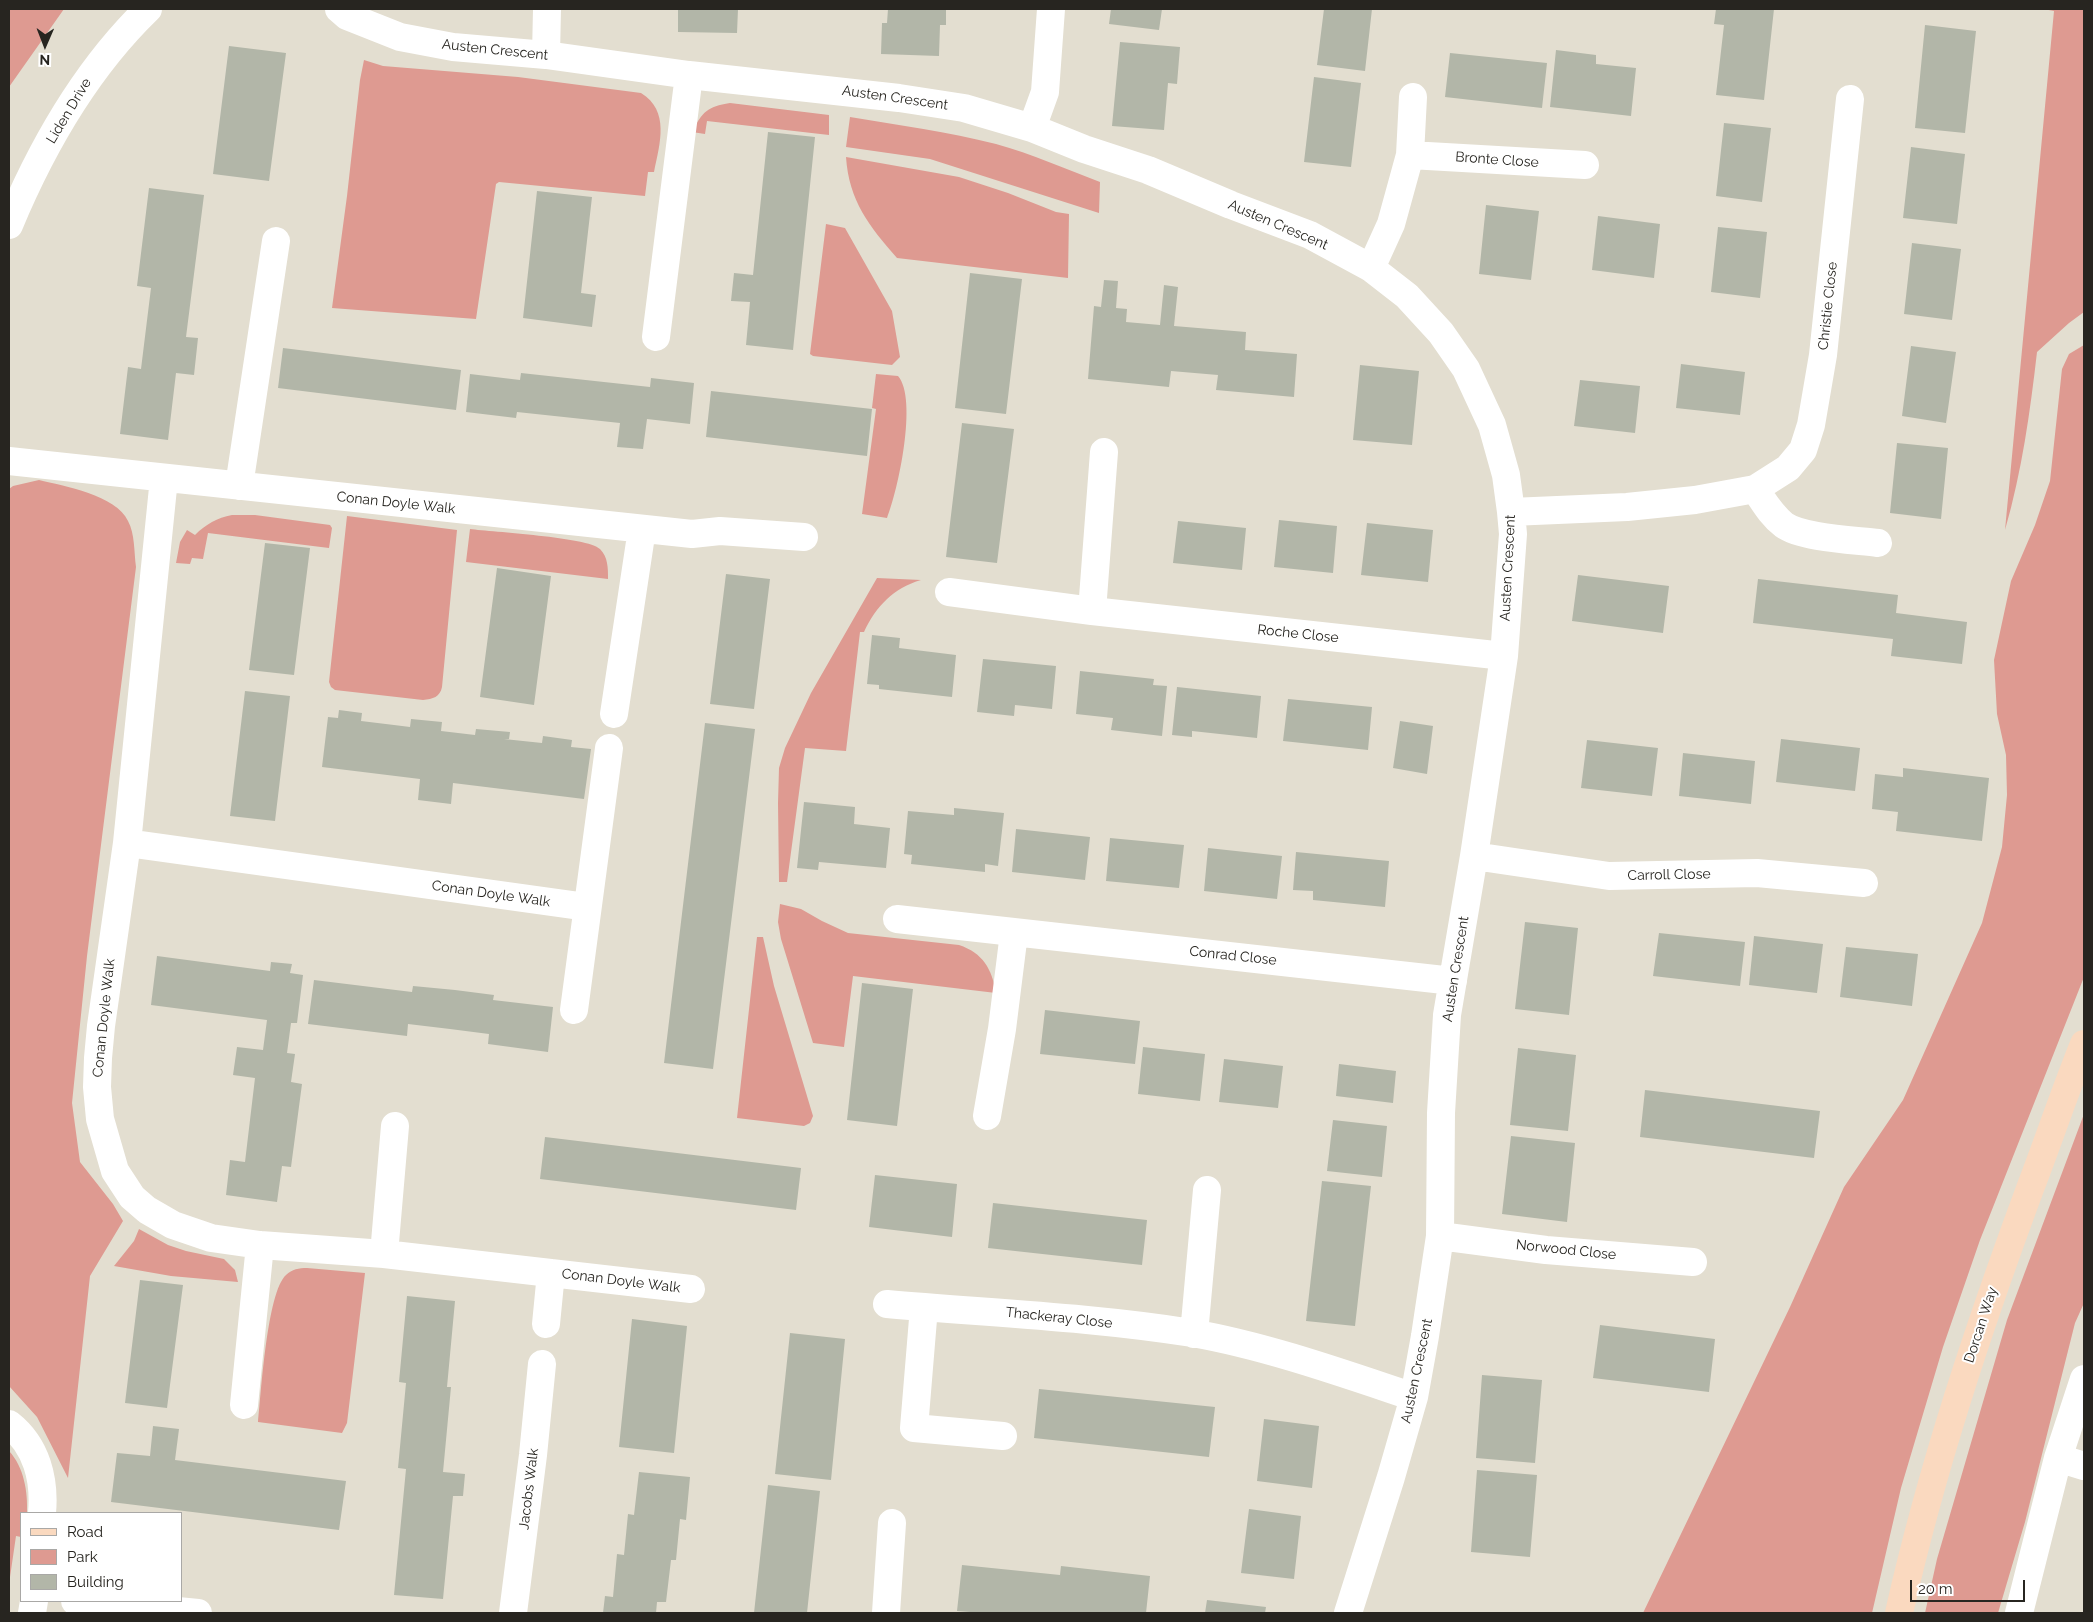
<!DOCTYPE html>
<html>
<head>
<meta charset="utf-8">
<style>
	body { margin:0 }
	#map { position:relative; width:2093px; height:1622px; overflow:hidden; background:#e3ded0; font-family:Raleway,sans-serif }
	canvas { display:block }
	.frame { position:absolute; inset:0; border:10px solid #272520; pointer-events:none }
	.legend { position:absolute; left:20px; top:1512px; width:162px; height:90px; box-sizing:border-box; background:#fff; border:1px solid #a9a8a6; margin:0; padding:6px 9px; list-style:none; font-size:15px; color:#272520 }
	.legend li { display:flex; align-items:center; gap:10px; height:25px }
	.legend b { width:25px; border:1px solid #a9a8a6 }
	.north { position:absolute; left:20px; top:20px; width:50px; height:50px; -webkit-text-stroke:4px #fff; paint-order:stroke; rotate:181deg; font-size:14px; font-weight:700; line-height:20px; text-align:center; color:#272520 }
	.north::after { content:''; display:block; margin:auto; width:18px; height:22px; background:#272520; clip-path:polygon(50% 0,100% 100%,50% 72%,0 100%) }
	.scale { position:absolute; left:1910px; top:1580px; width:115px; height:22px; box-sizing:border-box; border:2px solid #272520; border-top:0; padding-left:6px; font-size:15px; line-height:18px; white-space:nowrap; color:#272520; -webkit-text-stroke:4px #fff; paint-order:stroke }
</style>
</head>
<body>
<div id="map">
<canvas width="2093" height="1622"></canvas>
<div class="frame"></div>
<ul class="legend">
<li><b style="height:6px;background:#fad9bf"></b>Road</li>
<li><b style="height:14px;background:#de9a91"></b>Park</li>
<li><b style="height:14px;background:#b2b6a8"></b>Building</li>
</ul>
<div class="north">N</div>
<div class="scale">20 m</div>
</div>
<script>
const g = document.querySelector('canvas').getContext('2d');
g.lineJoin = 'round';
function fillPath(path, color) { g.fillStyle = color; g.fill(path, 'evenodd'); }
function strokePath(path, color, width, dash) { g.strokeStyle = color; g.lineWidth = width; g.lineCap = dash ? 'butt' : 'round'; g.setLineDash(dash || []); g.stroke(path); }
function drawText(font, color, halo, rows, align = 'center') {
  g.font = font + ' Raleway,sans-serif'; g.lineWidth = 4; g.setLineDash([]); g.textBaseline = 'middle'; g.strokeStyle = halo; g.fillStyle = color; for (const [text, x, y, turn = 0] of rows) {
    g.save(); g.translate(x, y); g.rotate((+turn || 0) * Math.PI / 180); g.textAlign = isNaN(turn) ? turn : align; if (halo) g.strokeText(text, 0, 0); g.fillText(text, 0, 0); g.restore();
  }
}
fillPath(new Path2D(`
	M 9,9 L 64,9 L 9,87 Z
	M 2043,9 L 2084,9 L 2084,312 L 2069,323 L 2037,352 C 2030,413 2022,470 2005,530 L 2054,11 Z
	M 364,60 L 383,66 L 518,77 L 641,93 C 670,111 660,143 654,172 L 648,172 L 645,196 L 499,182 L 496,184 L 476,319 L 332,308 L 347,196 L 360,80 Z
	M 730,103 L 829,115 L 829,135 L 707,121 L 705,134 L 692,132 C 703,111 707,107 730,103 Z
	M 850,117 C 899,125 948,132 996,144 C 1032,154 1066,169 1100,182 L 1099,213 L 930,159 L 846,147 Z
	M 846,157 L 959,177 L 1008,193 L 1056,212 L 1069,214 L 1068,278 L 897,258 C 869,226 849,201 846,157 Z
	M 826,224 L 845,228 L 892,311 L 900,357 L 892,365 L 813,356 L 810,354 Z
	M 2084,345 L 2084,977 L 1980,1240 L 1943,1347 L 1901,1488 L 1872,1613 L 1643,1613 L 1790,1307 L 1844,1187 L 1903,1100 L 1982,923 L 2002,847 L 2007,795 L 2006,755 L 1997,714 L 1994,660 L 2011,581 L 2035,525 L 2050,481 L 2062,369 L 2069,354 Z
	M 876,374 L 898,376 C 918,399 898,491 887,518 L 862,514 L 876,409 L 872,408 Z
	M 39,480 C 64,486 116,495 128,521 C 135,534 134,552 136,567 L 87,956 L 72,1103 L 80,1162 L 113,1204 L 123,1221 L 90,1276 L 68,1478 L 37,1417 L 9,1386 L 9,489 L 13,486 Z
	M 232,515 L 255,515 L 330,525 L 332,528 L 329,548 L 208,533 L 203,559 L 192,558 L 190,564 L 176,563 L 180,542 L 187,530 L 195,535 C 206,524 217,518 232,515 Z
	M 347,516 L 457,530 L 442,687 C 440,697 433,699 423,700 L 335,690 L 331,687 L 329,682 Z
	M 470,529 C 492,532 588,537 600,549 C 608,557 608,568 608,579 L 466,562 Z
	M 877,578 L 921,580 C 894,588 876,606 864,632 L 860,632 L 846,751 L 805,748 L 787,882 L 779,882 L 778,803 L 779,768 L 785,748 L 811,693 Z
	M 780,904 L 801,909 L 822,921 L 848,933 L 959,945 C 983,953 992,969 996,993 L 853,976 L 844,1047 L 813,1043 L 781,939 L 778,922 Z
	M 757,937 L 763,937 L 774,986 L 813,1116 L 810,1123 L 804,1126 L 737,1118 Z
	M 2084,1114 L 2084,1303 L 2075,1323 L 2025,1522 L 1998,1613 L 1925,1613 L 1937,1559 L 2007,1320 Z
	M 139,1229 L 168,1245 L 186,1251 L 224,1259 L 235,1270 L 238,1282 L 171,1276 L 114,1266 L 134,1241 Z
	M 307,1268 L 365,1273 L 347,1423 L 342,1433 L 258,1422 C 261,1394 267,1292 286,1275 C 292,1269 299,1268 307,1268 Z
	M 9,1451 C 24,1467 28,1492 27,1513 L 21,1513 L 21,1537 L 16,1536 L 9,1584 Z`), '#de9a91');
fillPath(new Path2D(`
	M 678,9 L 738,9 L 737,33 L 678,32 Z
	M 888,9 L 946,9 L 946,25 L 940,25 L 939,56 L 881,54 L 882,23 L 887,23 Z
	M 1111,9 L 1162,9 L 1159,30 L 1109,24 Z
	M 1324,9 L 1372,9 L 1365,71 L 1317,65 Z
	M 1716,9 L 1774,9 L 1764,100 L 1716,95 L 1724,25 L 1714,24 Z
	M 1925,25 L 1976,31 L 1965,133 L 1915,128 Z
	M 1120,42 L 1180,47 L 1177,84 L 1168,83 L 1164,130 L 1112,126 Z
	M 229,46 L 286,53 L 269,181 L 213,174 Z
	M 1556,50 L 1596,55 L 1596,64 L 1636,68 L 1631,116 L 1550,107 Z
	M 1450,53 L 1547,63 L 1542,108 L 1445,97 Z
	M 1314,77 L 1361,83 L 1351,167 L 1304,162 Z
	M 1724,123 L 1771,128 L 1762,202 L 1716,196 Z
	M 768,132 L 815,137 L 793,350 L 746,345 L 750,302 L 731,301 L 734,273 L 753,275 Z
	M 1911,147 L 1965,154 L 1957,224 L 1903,218 Z
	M 149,188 L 204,195 L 186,337 L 198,338 L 194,375 L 176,373 L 168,440 L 120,434 L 128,367 L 141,369 L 151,288 L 137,286 Z
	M 537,191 L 592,197 L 581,293 L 596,295 L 592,327 L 523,318 Z
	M 1486,205 L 1539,211 L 1531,280 L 1479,274 Z
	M 1598,216 L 1660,224 L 1654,278 L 1592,270 Z
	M 1718,227 L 1767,232 L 1760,298 L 1711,292 Z
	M 1912,243 L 1961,249 L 1952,320 L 1904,314 Z
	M 970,273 L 1022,279 L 1006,414 L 955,408 Z
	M 1104,280 L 1118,281 L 1116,308 L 1127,309 L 1126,322 L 1160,325 L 1164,285 L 1178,287 L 1174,326 L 1246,332 L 1245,350 L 1297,354 L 1294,397 L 1216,390 L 1218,375 L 1171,371 L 1169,387 L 1088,379 L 1094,306 L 1101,307 Z
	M 1911,346 L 1956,352 L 1946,423 L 1902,416 Z
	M 283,348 L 461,370 L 456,410 L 278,388 Z
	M 1681,364 L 1745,372 L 1740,415 L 1676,408 Z
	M 1360,365 L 1419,371 L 1412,445 L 1353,440 Z
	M 521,373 L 650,387 L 651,378 L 694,383 L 690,424 L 647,419 L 643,449 L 617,447 L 620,423 L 517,412 L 516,418 L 466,412 L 470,374 L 520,380 Z
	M 1580,380 L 1640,386 L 1635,433 L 1574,426 Z
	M 711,391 L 872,409 L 867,456 L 706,437 Z
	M 962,423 L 1014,429 L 997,563 L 946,557 Z
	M 1897,443 L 1948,448 L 1941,519 L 1890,513 Z
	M 1279,520 L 1337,526 L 1333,573 L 1274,567 Z
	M 1178,521 L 1246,528 L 1242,570 L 1173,563 Z
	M 1367,523 L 1433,530 L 1428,582 L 1361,575 Z
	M 265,543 L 310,548 L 294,675 L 249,670 Z
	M 497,568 L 551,576 L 534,705 L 480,697 Z
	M 726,574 L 770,579 L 754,709 L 710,704 Z
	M 1578,575 L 1669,586 L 1663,633 L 1572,621 Z
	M 1758,579 L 1898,595 L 1896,613 L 1967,622 L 1962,664 L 1891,656 L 1893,639 L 1753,623 Z
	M 872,635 L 900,638 L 899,648 L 956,655 L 952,697 L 879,689 L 879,685 L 867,684 Z
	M 983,659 L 1056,666 L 1052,709 L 1015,705 L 1014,716 L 977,712 Z
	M 1080,671 L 1154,679 L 1153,685 L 1167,686 L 1162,736 L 1111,730 L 1113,718 L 1076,714 Z
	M 1177,687 L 1261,696 L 1257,738 L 1192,731 L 1192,737 L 1172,735 Z
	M 245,691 L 290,696 L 275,821 L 230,816 Z
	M 1288,699 L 1372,707 L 1368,750 L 1283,741 Z
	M 339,710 L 362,713 L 361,721 L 394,725 L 410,727 L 411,719 L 442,722 L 441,731 L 475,735 L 476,729 L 510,732 L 509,739 L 504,739 L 542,743 L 543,736 L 572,740 L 571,747 L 591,749 L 584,799 L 453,783 L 451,804 L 418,800 L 420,779 L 322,767 L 328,717 L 338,718 Z
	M 1400,721 L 1433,726 L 1427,774 L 1393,768 Z
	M 705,723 L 755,729 L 713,1069 L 664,1063 Z
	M 1781,739 L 1860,748 L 1855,791 L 1776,782 Z
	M 1587,740 L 1658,748 L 1652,796 L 1581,788 Z
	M 1683,753 L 1755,761 L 1751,804 L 1679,796 Z
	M 1903,768 L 1989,778 L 1982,841 L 1896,831 L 1898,812 L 1872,809 L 1875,774 L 1903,777 Z
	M 804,802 L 855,807 L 854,824 L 890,828 L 886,868 L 819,862 L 818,870 L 797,868 Z
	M 954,808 L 1004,813 L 998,866 L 985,864 L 985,872 L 911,864 L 912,855 L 904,854 L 908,811 L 954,815 Z
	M 1016,829 L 1090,837 L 1085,880 L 1012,872 Z
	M 1110,838 L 1184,845 L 1179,888 L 1106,881 Z
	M 1208,848 L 1282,856 L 1277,899 L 1204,891 Z
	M 1296,852 L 1389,861 L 1385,907 L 1313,900 L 1313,891 L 1293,890 Z
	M 1525,922 L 1578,928 L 1569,1015 L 1515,1009 Z
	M 1659,933 L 1745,942 L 1740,986 L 1653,976 Z
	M 1754,936 L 1823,944 L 1817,993 L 1749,985 Z
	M 1846,947 L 1918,954 L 1912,1006 L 1840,997 Z
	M 157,956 L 270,971 L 271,962 L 292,964 L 290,973 L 303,975 L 297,1023 L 291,1023 L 287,1053 L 295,1054 L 291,1082 L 302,1084 L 291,1167 L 282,1166 L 277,1202 L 226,1195 L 230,1160 L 245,1162 L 255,1078 L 233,1075 L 237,1047 L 263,1050 L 267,1020 L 151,1005 Z
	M 314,980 L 412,992 L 413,986 L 455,990 L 494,995 L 493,1000 L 553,1007 L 548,1052 L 488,1044 L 489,1034 L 450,1029 L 408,1024 L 407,1036 L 308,1024 Z
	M 862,983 L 913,989 L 897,1126 L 847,1120 Z
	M 1045,1010 L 1140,1021 L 1135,1064 L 1040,1054 Z
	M 1143,1047 L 1205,1054 L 1200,1101 L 1138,1094 Z
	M 1518,1048 L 1576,1055 L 1568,1131 L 1510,1125 Z
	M 1224,1059 L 1283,1066 L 1278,1108 L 1219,1102 Z
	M 1339,1064 L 1396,1071 L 1393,1103 L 1336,1096 Z
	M 1645,1090 L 1820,1111 L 1814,1158 L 1640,1137 Z
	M 1333,1120 L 1387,1126 L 1382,1177 L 1327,1171 Z
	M 1511,1136 L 1575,1143 L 1567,1222 L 1502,1214 Z
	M 545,1137 L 801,1168 L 796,1210 L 540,1179 Z
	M 875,1175 L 957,1184 L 952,1237 L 869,1227 Z
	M 1322,1181 L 1371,1186 L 1355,1326 L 1306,1321 Z
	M 993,1203 L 1147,1220 L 1142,1265 L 988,1248 Z
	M 140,1280 L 183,1285 L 167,1408 L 125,1403 Z
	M 407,1296 L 455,1301 L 447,1387 L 451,1387 L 443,1472 L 465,1474 L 463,1496 L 453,1496 L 443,1599 L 394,1595 L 406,1469 L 398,1468 L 406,1383 L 399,1382 Z
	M 632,1319 L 687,1326 L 674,1453 L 619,1447 Z
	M 1600,1325 L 1715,1339 L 1709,1392 L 1593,1378 Z
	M 790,1333 L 845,1339 L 831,1480 L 775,1474 Z
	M 1482,1375 L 1542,1380 L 1535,1463 L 1476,1458 Z
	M 1039,1389 L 1215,1407 L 1209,1457 L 1034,1438 Z
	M 1264,1419 L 1319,1426 L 1312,1488 L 1257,1481 Z
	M 153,1426 L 179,1429 L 175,1460 L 346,1481 L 339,1530 L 111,1502 L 117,1453 L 150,1456 Z
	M 1477,1470 L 1537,1475 L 1530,1557 L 1471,1552 Z
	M 639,1472 L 690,1477 L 686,1520 L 680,1519 L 676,1560 L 671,1560 L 666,1602 L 657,1602 L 656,1613 L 603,1613 L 605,1596 L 613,1597 L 617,1554 L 624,1555 L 628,1514 L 634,1515 Z
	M 768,1485 L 820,1491 L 807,1613 L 754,1613 Z
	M 1249,1509 L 1301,1516 L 1294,1579 L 1241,1573 Z
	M 962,1565 L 1060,1575 L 1061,1566 L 1150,1576 L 1146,1613 L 983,1613 L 957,1611 Z
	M 1207,1600 L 1266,1607 L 1265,1613 L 1205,1613 Z`), '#b2b6a8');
strokePath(new Path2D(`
	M 339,9 L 347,16 L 400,37 L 453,47 L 546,55 L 689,75 L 899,98 L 964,108 L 1032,128 L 1084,149 L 1148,170 L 1231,205 L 1310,235 L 1371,268 L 1407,296 L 1441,333 L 1466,369 L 1492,425 L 1506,475 L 1511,512 L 1513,534 L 1504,656 L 1474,856 L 1447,1015 L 1441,1113 L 1440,1236 L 1425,1336 L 1414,1397 L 1391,1477 L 1348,1613
	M 546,55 L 547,9
	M 1032,128 L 1045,92 L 1051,9
	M 1410,155 L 1413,97
	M 9,225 C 42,146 86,69 148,9
	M 1371,268 L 1391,224 L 1410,155 L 1585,165
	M 656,337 L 689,75
	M 9,461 L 692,534 L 720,531 L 804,537
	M 164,478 L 127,843 L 101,1026 L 98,1058 L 97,1087 L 100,1119 L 115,1171 L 132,1197 L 147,1210 L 173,1225 L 211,1238 L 260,1245 L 384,1254 L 691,1289
	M 239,486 L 276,241
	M 1755,489 C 1764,502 1771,515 1784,525 C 1802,538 1855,540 1878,543
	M 1511,512 L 1627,507 L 1695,500 L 1755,489 L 1788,468 L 1803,450 L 1811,425 L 1823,355 L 1850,99
	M 949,592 L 1092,611 L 1504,656
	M 1092,611 L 1104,452
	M 614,714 L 642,529
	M 127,843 L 587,907
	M 1474,856 L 1609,876 L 1757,873 L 1864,883
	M 897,919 L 1453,981
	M 574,1010 L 609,748
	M 987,1116 L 1002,1029 L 1014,933
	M 1440,1236 L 1546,1250 L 1693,1262
	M 384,1254 L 395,1126
	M 887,1304 C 989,1313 1091,1317 1192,1333 C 1266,1346 1342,1373 1414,1397
	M 924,1307 L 914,1428 L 1003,1436
	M 546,1324 L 551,1273
	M 1194,1334 L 1207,1190
	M 244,1405 L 260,1245
	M 9,1424 C 37,1446 45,1480 42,1513
	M 2058,1458 L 2084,1466
	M 75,1601 L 198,1613
	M 32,1613 L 34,1601
	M 513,1613 L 533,1455 L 542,1364
	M 886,1613 L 892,1523
	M 2019,1613 L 2058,1458 L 2084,1379`), '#fff', 28);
strokePath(new Path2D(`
	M 1899,1613 C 1932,1467 1979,1326 2031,1186 C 2049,1139 2065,1091 2084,1044`), '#fad9bf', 28);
drawText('14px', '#272520', '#fff', [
	["Austen Crescent",495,50,6],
	["Austen Crescent",895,98,8],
	["Liden Drive",69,111,-59],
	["Bronte Close",1497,160,4],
	["Austen Crescent",1278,225,23],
	["Christie Close",1828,306,-84],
	["Conan Doyle Walk",396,503,6],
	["Austen Crescent",1508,568,-87],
	["Roche Close",1298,634,6],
	["Carroll Close",1669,875,-1],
	["Conan Doyle Walk",491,894,8],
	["Conrad Close",1233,956,6],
	["Austen Crescent",1456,969,-81],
	["Conan Doyle Walk",104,1018,-84],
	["Norwood Close",1566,1250,6],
	["Conan Doyle Walk",621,1281,7],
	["Thackeray Close",1059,1318,6],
	["Dorcan Way",1981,1325,-72],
	["Austen Crescent",1417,1371,-78],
	["Jacobs Walk",529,1489,-83]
]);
</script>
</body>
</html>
